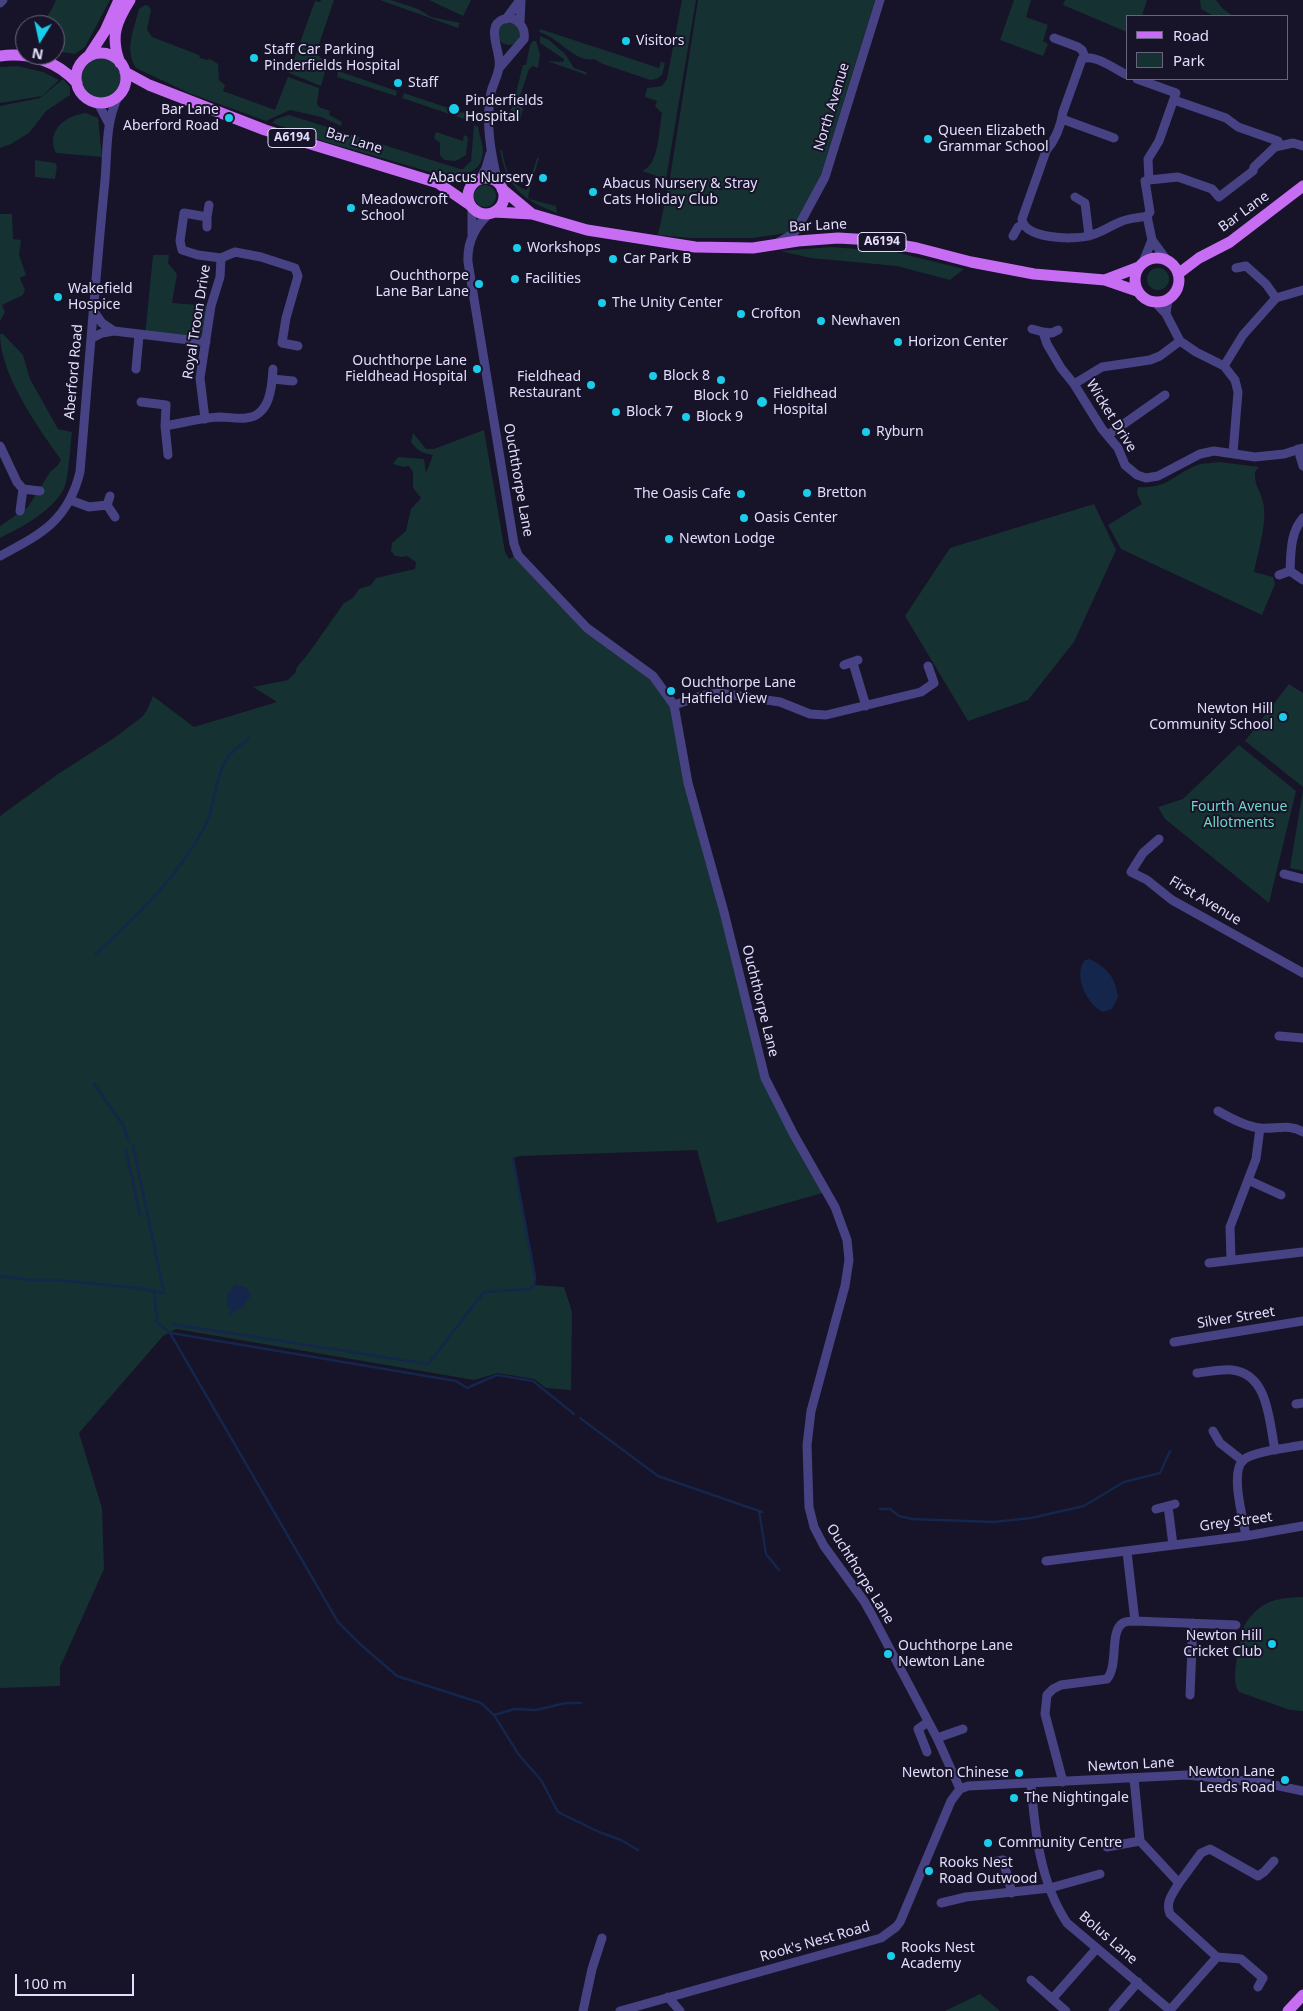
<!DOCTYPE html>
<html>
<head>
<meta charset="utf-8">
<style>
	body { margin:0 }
	#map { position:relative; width:1303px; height:2011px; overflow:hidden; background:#171328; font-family:"Noto Sans",sans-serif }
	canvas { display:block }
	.legend { position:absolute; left:1126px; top:15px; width:162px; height:65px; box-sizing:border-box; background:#171328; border:1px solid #68647d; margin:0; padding:6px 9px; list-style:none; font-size:15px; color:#e2ddfc }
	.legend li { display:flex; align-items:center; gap:10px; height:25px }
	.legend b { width:25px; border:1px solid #68647d }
	.north { position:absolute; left:15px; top:15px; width:50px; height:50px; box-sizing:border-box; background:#171328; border:1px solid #68647d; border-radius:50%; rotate:190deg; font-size:14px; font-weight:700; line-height:20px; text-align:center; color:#e2ddfc }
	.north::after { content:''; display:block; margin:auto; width:18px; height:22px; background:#1acdeb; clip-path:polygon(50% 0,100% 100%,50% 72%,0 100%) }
	.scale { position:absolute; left:15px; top:1974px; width:119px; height:22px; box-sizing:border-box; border:2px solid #e2ddfc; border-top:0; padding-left:6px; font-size:15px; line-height:18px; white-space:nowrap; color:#e2ddfc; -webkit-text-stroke:4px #171328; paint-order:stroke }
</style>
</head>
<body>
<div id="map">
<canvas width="1303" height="2011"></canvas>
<ul class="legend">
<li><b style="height:6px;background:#c76df3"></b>Road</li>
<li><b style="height:14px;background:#163132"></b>Park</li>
</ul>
<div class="north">N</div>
<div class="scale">100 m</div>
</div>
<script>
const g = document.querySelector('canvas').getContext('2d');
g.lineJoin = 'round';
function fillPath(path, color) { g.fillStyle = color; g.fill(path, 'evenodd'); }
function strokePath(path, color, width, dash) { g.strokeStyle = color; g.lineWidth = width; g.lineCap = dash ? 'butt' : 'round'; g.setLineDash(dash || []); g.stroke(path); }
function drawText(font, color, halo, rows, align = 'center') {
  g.font = font + ' "Noto Sans",sans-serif'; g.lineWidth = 4; g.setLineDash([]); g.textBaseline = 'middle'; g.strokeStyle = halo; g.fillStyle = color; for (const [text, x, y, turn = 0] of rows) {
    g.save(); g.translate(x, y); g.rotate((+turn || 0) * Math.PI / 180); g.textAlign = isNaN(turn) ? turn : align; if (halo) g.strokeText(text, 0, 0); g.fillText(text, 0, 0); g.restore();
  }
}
fillPath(new Path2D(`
	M 56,0 L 110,0 L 85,47 L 75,54 L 55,51 L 55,25 L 28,25 C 44,24 50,14 56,0 Z
	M 321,0 L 334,0 L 317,50 L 318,55 L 327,64 L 321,86 L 289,73 L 315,1 L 320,2 Z
	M 380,0 L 391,0 L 418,9 L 431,17 L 460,23 L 458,28 Z
	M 429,0 L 471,0 L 463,16 Z
	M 682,0 L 696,0 L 666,179 L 642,171 C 659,166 659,128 662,113 L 655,106 L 657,101 L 645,97 L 647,88 L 662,86 L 667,79 Z
	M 698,0 L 875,0 L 817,187 L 795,227 L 788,233 L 752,238 L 690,238 L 658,235 L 670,178 Z
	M 1014,0 L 1031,0 L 1026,17 L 1048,25 L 1043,41 L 1048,44 L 1043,56 L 1000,40 Z
	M 1065,0 L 1147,0 L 1142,16 L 1127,16 L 1127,32 L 1063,5 Z
	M 1200,0 L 1216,0 L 1223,9 L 1233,16 L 1214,16 L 1201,9 Z
	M 145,5 L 149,6 L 151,10 L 147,29 L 152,37 L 199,55 L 200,58 L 207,60 L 210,59 L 218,64 L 219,80 L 225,85 L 223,91 L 275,110 L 288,77 L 319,88 L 317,104 L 319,107 L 330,111 L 329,115 L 342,122 L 341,126 L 321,117 L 290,110 L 266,121 L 189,93 L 136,68 C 124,50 134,29 139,9 Z
	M498 34a11 11 0 1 1 22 0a11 11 0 1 1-22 0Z
	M 540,29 L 659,68 L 661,62 L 665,63 L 662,75 L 657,79 L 650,80 L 603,64 L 594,59 C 576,64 557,36 539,32 Z
	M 540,36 L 549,40 L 565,54 L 574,68 L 586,72 L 587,75 L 547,61 L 563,62 L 564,59 L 540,43 Z
	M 533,41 L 536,41 L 540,54 L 538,68 L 533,66 L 529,69 L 518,102 L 519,105 L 523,109 L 520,120 L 510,116 C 510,110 513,106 514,101 C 517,89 520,77 523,65 L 526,65 L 530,45 Z
	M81 78a20 20 0 1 1 40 0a20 20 0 1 1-40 0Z
	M 17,66 L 43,72 L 59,80 L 42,96 L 0,103 L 0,67 Z
	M 338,71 L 397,91 L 396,96 L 337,77 Z
	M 63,79 L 70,87 L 70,95 L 46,111 L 29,133 L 11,144 L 0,148 L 0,106 L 40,98 Z
	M 404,93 L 463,113 L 467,108 L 467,120 L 402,98 Z
	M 86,113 L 98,118 L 102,157 L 56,153 C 45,131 66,115 86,113 Z
	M 289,115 L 460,169 L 463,169 L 471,161 L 474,125 L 478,127 C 479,135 483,143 483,151 C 482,180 451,176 430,172 L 323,141 L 272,123 L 276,119 Z
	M 436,132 L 463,141 L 464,135 L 468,137 L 466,155 L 456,161 L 444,160 L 440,155 L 440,143 L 434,138 Z
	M 500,150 L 502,150 C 505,166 509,185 527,190 L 537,158 L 539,158 L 528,196 L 529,199 L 556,206 L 557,213 C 522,200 507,187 500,150 Z
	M 35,160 L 55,163 L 57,166 L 55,179 L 35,177 Z
	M474 196a11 11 0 1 1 22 0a11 11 0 1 1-22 0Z
	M 0,214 L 12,214 L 13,239 L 21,240 L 19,255 L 26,275 L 20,278 L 25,290 L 23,295 L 2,305 L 5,312 L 0,321 Z
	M 831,247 L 895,252 L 964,269 L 950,280 L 897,266 L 811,258 L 780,251 Z
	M 153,255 L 169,255 L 168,263 L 177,274 L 172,303 L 211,306 L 206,342 L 145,336 Z
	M1147 279a11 11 0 1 1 22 0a11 11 0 1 1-22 0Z
	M 0,334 L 3,334 L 23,355 L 30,379 L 58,429 L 72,432 C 70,447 69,473 65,486 C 55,510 22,527 0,538 L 0,526 L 28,507 L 50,472 L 58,465 L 61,460 C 38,427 0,375 0,334 Z
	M 484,430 L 505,552 L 509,559 L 518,555 L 587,628 L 632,660 L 674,705 L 683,750 L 765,1078 L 826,1192 L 717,1223 L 697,1150 L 521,1156 L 513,1158 L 535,1277 L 534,1285 L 564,1287 L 572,1312 L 571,1390 L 546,1388 L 534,1379 L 498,1373 L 474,1380 L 176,1329 L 163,1336 L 79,1433 L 102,1508 L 104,1569 L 60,1667 L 60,1686 L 0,1688 L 0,816 L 58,774 L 114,738 L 142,717 L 147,710 L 153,696 L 194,727 L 277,702 L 253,687 L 288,680 L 295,673 L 297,667 L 308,654 L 344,603 L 353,598 L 359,589 L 371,585 L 376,578 L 415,569 L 416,562 L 407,556 L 402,557 L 395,556 L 391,551 L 392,543 L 406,531 L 411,509 L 421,498 L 413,488 L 413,472 L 409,466 L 403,467 L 393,464 L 398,457 L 424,459 L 426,473 L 433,455 C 423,453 417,451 411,442 L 413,433 L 426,449 L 434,449 Z
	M 1220,462 L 1259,467 L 1255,472 C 1255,489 1260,488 1263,502 C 1268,520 1258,553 1254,572 L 1273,577 L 1275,584 L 1262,615 L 1121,549 L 1108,525 L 1142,504 L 1137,494 L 1138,487 C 1167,489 1173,475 1197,465 C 1204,463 1213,463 1220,462 Z
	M 1094,504 L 1116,550 L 1074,642 L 1028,700 L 968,721 L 905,616 L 950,548 Z
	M 1289,684 L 1303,693 L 1303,787 L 1245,741 Z
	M 1239,745 L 1296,791 L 1269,903 L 1165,819 L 1158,807 L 1183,799 Z
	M 1303,790 L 1303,871 L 1290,868 Z
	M 1303,1597 L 1303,1711 L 1290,1710 L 1239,1692 C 1229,1679 1241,1642 1244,1626 C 1260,1601 1274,1598 1303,1597 Z
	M 980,1994 L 1000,2011 L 945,2011 Z`), '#163132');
fillPath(new Path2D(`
	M 1089,959 C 1107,967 1116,978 1118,997 L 1112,1009 L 1103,1012 C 1088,1006 1072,975 1085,960 Z
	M 235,1285 L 246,1287 L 251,1295 L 243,1307 L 232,1312 L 227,1306 L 227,1295 Z`), '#14264b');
strokePath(new Path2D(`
	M 95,955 C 137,915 175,881 204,828 C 216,807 214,775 229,756 C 234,749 243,744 249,738
	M 94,1084 L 123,1125 L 128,1140
	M 126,1150 L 140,1215
	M 0,1276 L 30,1280 L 58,1280 L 137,1288 L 164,1293 L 133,1146
	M 154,1291 L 157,1322 L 170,1333 L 338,1622 L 360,1644 L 397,1676 L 481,1703 L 494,1715 L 519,1755 L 541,1780 L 558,1812 L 599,1832 L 621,1840 L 638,1850
	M 230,1315 L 232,1312
	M 172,1324 L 428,1364 L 484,1292 L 530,1289 L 534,1285 L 535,1277 L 513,1158
	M 171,1333 L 456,1381 L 467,1388 L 497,1375 L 533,1381 L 574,1414
	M 580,1418 L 658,1476 L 762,1512
	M 880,1509 L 890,1509 L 899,1516 L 912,1519 L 994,1522 L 1031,1518 L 1084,1506 L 1124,1482 L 1160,1473 L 1170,1451
	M 759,1511 L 766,1554 L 779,1570
	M 494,1715 L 515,1709 L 536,1710 L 566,1703 L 581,1703`), '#14264b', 2.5);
strokePath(new Path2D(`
	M 0,3 L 3,0
	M 506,19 L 520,0
	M 520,23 L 521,0
	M 1054,38 L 1078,47 L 1082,50 L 1085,57
	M 1127,75 C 1116,70 1094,53 1082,59 L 1063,112 C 1061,126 1055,140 1046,151 L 1022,219 C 1024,239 1073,240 1088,236 C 1099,234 1110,226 1120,222 C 1128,218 1139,218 1147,216
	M 1137,79 L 1176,93 L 1159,141 L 1148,159 L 1149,180 L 1145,181 L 1150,212 L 1147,216 L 1152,240 L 1166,259
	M 98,103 L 109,124
	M 1062,119 L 1114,138
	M 1275,147 L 1293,143 L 1303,146
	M 480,179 L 486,168 L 490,154
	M 1149,180 L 1178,177 L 1212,189 L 1219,197 L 1253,171 L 1254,167 L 1275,147 L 1278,141 L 1238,127 L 1226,118 L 1174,100
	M 498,183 C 491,154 485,123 491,92 C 493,84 498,76 499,67 C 502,52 484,26 504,19 C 517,15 526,28 524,39 L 500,67
	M 1075,197 L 1085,203 L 1089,236
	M 472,207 L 472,234
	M 490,213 C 475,226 467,242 468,262 L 514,544 L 518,555 L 587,628 L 653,676 L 674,705 L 688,783 L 724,912 L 765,1078 L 794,1135 L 835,1207 L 847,1240 L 849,1260 L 845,1286 L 811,1411 L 807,1445 L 809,1507 L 814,1527 L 824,1546 L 864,1601 L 873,1617 L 937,1738 L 960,1789
	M 207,217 L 209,205
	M 207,227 L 207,217 L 184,213 L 180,241 L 182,250 L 198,255 L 221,258 L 235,252 L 261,257 L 295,268 L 298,276 L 286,318 L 282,343 L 298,346
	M 1013,236 L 1018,227 L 1023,224
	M 779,242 L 793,234 L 797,229 L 825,177 L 880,0
	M 1143,262 L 1152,240
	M 1236,268 L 1246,266 L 1266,284 L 1276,298
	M 1168,299 L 1166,314 L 1180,341 L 1196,352 L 1224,366 L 1235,380 L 1238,392 L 1233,453
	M 1155,302 L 1166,314
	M 94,312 L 102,323 L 114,331
	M 1032,329 L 1043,332
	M 1058,330 L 1052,333 L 1043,332 L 1047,344 L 1061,368 L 1074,384 L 1102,429 L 1118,448 L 1125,465 L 1137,475 L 1146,478 L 1158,476 L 1200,454 L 1214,451 L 1255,457 L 1284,454 L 1303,448
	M 92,338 L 102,333 L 114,331 L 206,342
	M 1224,366 L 1243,335 L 1276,298 L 1303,290
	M 136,369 L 139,335
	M 272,379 L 293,381
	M 1074,384 L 1102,367 L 1150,360 L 1160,356 L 1180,341
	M 141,402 L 166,405 L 165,426 C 182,423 201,418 219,417 C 228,417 237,419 246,418 C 270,416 272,387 273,369
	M 205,419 L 200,378 L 211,306 L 220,277 L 221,258
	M 165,426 L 168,455
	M 1108,435 L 1165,395
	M 0,446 L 17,482 L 23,489 L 20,511
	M 1298,449 L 1303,466
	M 23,489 L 40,491
	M 110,496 L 107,505 L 115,517
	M 70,500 L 89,507 L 107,505
	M 0,556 C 41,534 68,521 80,472 C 88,378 95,284 104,190 C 108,159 104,125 118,97
	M 1290,571 C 1291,552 1290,533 1303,518
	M 1279,575 L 1290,571 L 1303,580
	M 853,663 L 866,706
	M 844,665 L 858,660
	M 674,705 L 701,696 L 719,693 L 780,702 L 810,714 L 826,715 L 921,692 L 934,683 L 928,666
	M 1159,839 L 1143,853 L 1131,872 L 1147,880 L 1172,900 L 1303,973
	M 1284,874 L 1303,879
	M 1279,1036 L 1303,1038
	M 1218,1111 C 1230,1118 1245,1126 1259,1128 C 1274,1130 1289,1123 1303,1132
	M 1248,1180 L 1281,1195
	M 1231,1260 L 1230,1227 L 1256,1159 L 1260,1128
	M 1209,1263 L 1303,1252
	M 1174,1342 L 1303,1321
	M 1197,1373 C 1208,1372 1221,1369 1232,1370 C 1269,1374 1269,1422 1275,1450
	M 1296,1404 L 1303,1403
	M 1213,1431 L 1220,1443 L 1243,1461
	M 1168,1506 L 1173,1545
	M 1156,1509 L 1175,1504
	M 1246,1536 C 1243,1518 1230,1473 1243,1460 C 1254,1451 1289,1448 1303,1445
	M 1127,1552 L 1135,1621
	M 1046,1561 L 1246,1536 L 1303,1526
	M 1190,1695 L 1193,1623
	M 937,1738 L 963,1729
	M 927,1752 L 918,1729 L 928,1722
	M 1134,1778 L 1140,1841
	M 1063,1782 L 1045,1714 L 1047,1695 L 1053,1689 L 1061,1685 L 1107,1679 C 1119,1665 1109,1631 1123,1623 C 1126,1621 1132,1621 1135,1621 L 1236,1625
	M 1031,1784 C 1035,1832 1040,1882 1067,1923 L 1171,2011
	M 1107,1847 L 1140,1841 L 1179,1883 C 1173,1893 1165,1902 1170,1914 L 1217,1957 L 1241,1959 L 1263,1978 L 1258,1987
	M 994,1862 L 1003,1860 L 1012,1893
	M 1179,1883 L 1201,1853 L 1210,1849 L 1258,1876 L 1264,1872 L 1274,1861
	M 941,1903 L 966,1897 L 1050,1888 L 1100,1874
	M 1031,1980 L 1066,2011
	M 668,1997 L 680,2011
	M 1052,1999 L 1097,1948
	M 1170,2010 L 1217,1957
	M 583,2011 L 592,1969 L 602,1938
	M 620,2011 L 881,1938 L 896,1927 L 900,1922 L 951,1801 L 960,1789 L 968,1786 L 1187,1775 L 1265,1783 L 1303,1791
	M 1113,2011 L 1138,1982`), '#474283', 9);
strokePath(new Path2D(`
	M76 78a25 25 0 1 1 50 0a25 25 0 1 1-50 0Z
	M 0,56 C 29,52 57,61 77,83
	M 88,57 L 105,31 L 119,0
	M 120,63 C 110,37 116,22 130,0
	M 125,72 L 149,85 L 265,130 L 438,183 L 470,205
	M468 196a18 18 0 1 1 36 0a18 18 0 1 1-36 0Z
	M 502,189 L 532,214
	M 494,212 L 532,214 L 587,230 L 695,247 L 753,248 L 798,241 L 838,238 L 872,240 L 917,248 L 971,262 L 1034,274 L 1105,280 L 1137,291
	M1135 280a22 22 0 1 1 44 0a22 22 0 1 1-44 0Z
	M 1178,274 L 1199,258 L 1230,242 L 1303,186
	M 1105,280 L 1139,267
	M 1288,2011 L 1303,1995`), '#c76df3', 11);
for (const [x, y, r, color] of [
	[626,41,5,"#1acdeb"],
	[254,58,5,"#1acdeb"],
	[398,83,5,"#1acdeb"],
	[454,109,6,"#1acdeb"],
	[229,118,5,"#1acdeb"],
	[928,139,5,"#1acdeb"],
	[543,178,5,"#1acdeb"],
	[593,192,5,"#1acdeb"],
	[351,208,5,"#1acdeb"],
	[517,248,5,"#1acdeb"],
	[613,259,5,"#1acdeb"],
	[515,279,5,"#1acdeb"],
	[479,284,5,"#1acdeb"],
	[58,297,5,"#1acdeb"],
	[602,303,5,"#1acdeb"],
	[741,314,5,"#1acdeb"],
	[821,321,5,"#1acdeb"],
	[898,342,5,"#1acdeb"],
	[477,369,5,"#1acdeb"],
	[653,376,5,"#1acdeb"],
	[721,380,5,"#1acdeb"],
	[591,385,5,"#1acdeb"],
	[762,402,6,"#1acdeb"],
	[616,412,5,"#1acdeb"],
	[686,417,5,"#1acdeb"],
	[866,432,5,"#1acdeb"],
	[807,493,5,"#1acdeb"],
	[741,494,5,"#1acdeb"],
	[744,518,5,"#1acdeb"],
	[669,539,5,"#1acdeb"],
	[671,691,5,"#1acdeb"],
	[1283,717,5,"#1acdeb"],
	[1272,1644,5,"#1acdeb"],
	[888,1654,5,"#1acdeb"],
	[1019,1773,5,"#1acdeb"],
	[1285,1780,5,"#1acdeb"],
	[1014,1798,5,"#1acdeb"],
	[988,1843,5,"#1acdeb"],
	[929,1871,5,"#1acdeb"],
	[891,1956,5,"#1acdeb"]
]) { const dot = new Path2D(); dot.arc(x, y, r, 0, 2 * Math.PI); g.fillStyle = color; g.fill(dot); strokePath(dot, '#171328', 2); }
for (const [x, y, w] of [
	[292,138,48],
	[882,242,48]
]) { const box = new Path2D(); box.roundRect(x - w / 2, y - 9.5, w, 19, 4); g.fillStyle = '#171328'; g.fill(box); strokePath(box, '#e2ddfc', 1); }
drawText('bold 12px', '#e2ddfc', null, [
	["A6194",292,138],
	["A6194",882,242]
]);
drawText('14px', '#e2ddfc', '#171328', [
	["Visitors",636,41],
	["Staff Car Parking",264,50],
	["Pinderfields Hospital",264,66],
	["Staff",408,83],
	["Pinderfields",465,101],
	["Hospital",465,117],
	["Bar Lane",219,110,"right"],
	["Aberford Road",219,126,"right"],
	["Queen Elizabeth",938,131],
	["Grammar School",938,147],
	["Abacus Nursery",533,178,"right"],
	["Abacus Nursery & Stray",603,184],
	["Cats Holiday Club",603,200],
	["Meadowcroft",361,200],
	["School",361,216],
	["Workshops",527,248],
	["Car Park B",623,259],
	["Ouchthorpe",469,276,"right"],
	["Lane Bar Lane",469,292,"right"],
	["Facilities",525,279],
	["Wakefield",68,289],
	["Hospice",68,305],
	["The Unity Center",612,303],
	["Crofton",751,314],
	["Newhaven",831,321],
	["Horizon Center",908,342],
	["Ouchthorpe Lane",467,361,"right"],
	["Fieldhead Hospital",467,377,"right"],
	["Block 8",663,376],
	["Fieldhead",581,377,"right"],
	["Restaurant",581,393,"right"],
	["Fieldhead",773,394],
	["Hospital",773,410],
	["Block 10",721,396,"center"],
	["Block 7",626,412],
	["Block 9",696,417],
	["Ryburn",876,432],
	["Bretton",817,493],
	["The Oasis Cafe",731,494,"right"],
	["Oasis Center",754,518],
	["Newton Lodge",679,539],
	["Ouchthorpe Lane",681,683],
	["Hatfield View",681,699],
	["Newton Hill",1273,709,"right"],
	["Community School",1273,725,"right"],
	["Newton Hill",1262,1636,"right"],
	["Cricket Club",1262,1652,"right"],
	["Ouchthorpe Lane",898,1646],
	["Newton Lane",898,1662],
	["Newton Lane",1275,1772,"right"],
	["Leeds Road",1275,1788,"right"],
	["Newton Chinese",1009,1773,"right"],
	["The Nightingale",1024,1798],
	["Community Centre",998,1843],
	["Rooks Nest",939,1863],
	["Road Outwood",939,1879],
	["Rooks Nest",901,1948],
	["Academy",901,1964]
], 'left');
drawText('14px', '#e2ddfc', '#171328', [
	["North Avenue",832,107,-73],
	["Bar Lane",354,141,17],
	["Bar Lane",1244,212,-36],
	["Bar Lane",818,226,-3],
	["Royal Troon Drive",197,322,-81],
	["Aberford Road",74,372,-85],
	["Wicket Drive",1111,416,58],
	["Ouchthorpe Lane",518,480,80],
	["First Avenue",1205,901,31],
	["Ouchthorpe Lane",760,1001,76],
	["Silver Street",1236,1318,-9],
	["Grey Street",1236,1522,-8],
	["Ouchthorpe Lane",860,1574,58],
	["Newton Lane",1131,1765,-3],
	["Bolus Lane",1108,1938,41],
	["Rook's Nest Road",815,1942,-16]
]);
drawText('14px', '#6ed7c2', '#171328', [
	["Fourth Avenue",1239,807],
	["Allotments",1239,823]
]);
</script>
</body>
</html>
